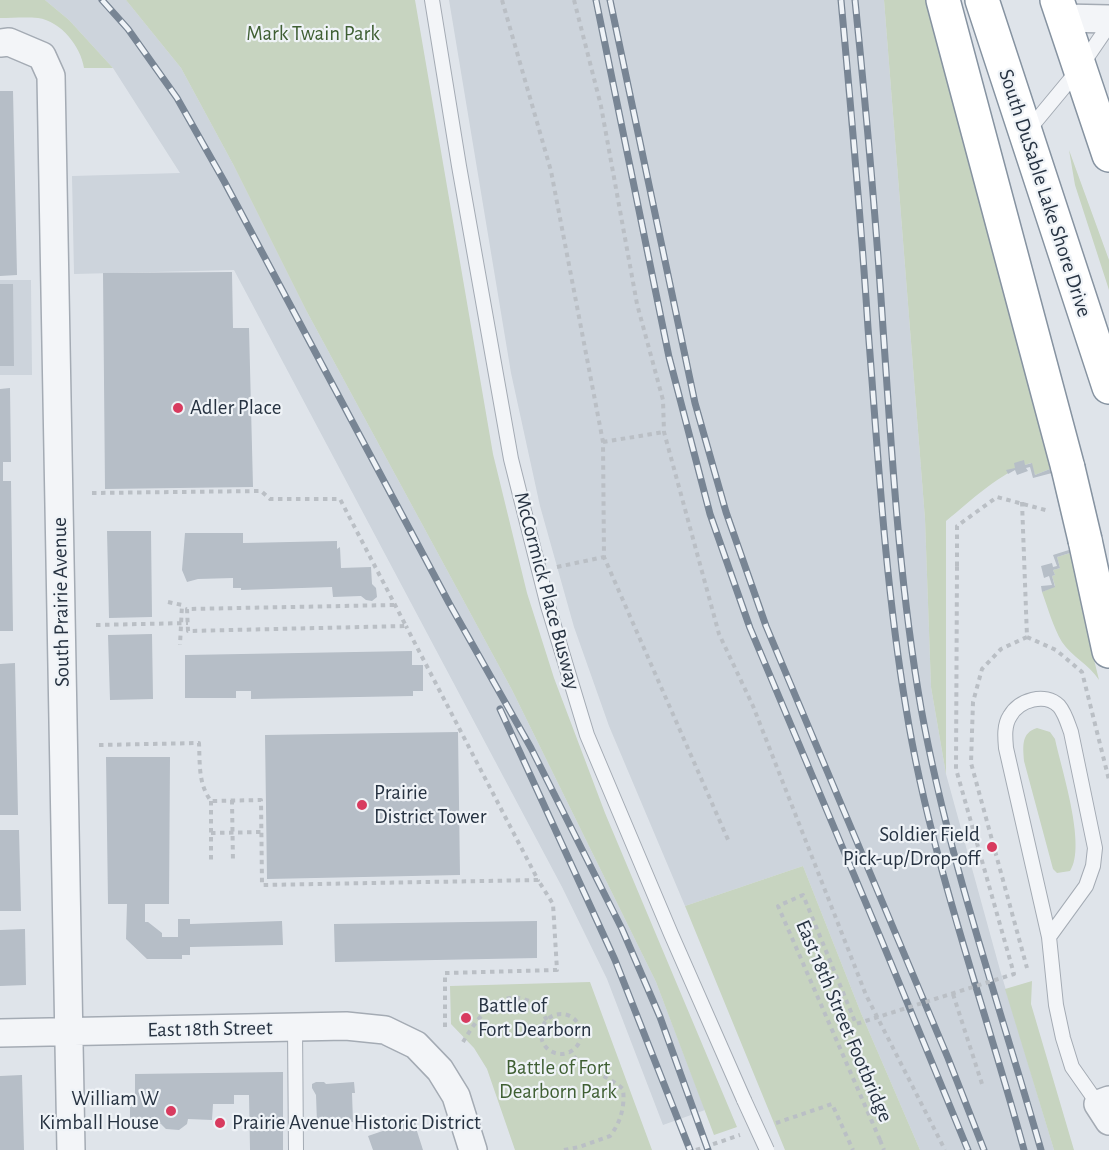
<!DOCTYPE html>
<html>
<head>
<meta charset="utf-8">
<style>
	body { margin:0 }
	canvas { display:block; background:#dfe4ea }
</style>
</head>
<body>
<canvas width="1109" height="1150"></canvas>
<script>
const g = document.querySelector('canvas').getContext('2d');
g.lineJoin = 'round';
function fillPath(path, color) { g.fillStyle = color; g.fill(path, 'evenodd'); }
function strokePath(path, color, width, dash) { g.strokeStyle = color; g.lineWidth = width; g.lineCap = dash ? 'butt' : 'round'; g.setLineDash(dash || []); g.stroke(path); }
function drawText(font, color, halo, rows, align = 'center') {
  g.font = font + ' "Alegreya Sans",sans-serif'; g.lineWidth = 4.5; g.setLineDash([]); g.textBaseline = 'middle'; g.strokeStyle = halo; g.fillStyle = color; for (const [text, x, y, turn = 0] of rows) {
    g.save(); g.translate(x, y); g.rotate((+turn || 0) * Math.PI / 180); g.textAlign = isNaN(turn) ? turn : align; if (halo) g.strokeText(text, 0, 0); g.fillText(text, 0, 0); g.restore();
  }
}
fillPath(new Path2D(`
	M 45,0 L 126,0 L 181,68 L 234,166 L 307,312 L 512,690 L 656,982 L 705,1110 L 663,1125 L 607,979 L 562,887 L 234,270 L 74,274 L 72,176 L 180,173 L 113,68 L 69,20 Z
	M 449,0 L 884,0 L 925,519 L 931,687 L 946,774 L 1000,970 L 1054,1150 L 920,1150 L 861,1013 L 803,866 L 685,906 L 609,726 L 574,627 L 540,506 L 511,373 Z
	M 0,280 L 31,280 L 32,375 L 0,375 Z`), '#cdd4dc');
fillPath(new Path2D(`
	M 0,0 L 45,0 L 69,20 L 113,68 L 84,68 C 81,47 61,21 38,18 C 26,17 12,18 0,18 Z
	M 126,0 L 415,0 L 493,454 L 527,593 L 554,678 L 605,813 L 737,1127 L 714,1135 L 656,982 L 512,690 L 307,312 L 234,166 L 181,68 Z
	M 884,0 L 927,0 L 1017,333 L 1050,469 L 1035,475 L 1031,463 C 999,473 972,500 946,521 L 946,774 L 931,687 L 925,519 Z
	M 1069,150 L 1109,260 L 1109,290 L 1075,185 Z
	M 1073,552 L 1089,639 L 1099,680 C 1089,664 1072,657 1062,642 C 1053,627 1048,608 1042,592 L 1055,586 L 1052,576 L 1055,575 L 1053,570 L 1060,568 L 1057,557 Z
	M 1037,728 L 1050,732 L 1055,739 C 1061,768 1087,846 1070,871 L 1057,873 L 1053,869 L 1024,761 C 1023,746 1021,733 1037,728 Z
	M 803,866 L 861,1013 L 920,1150 L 785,1150 L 685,906 Z
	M 1032,981 L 1031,1004 L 1074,1150 L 1054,1150 L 1005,989 Z
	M 590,982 L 652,1150 L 515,1150 L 487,1069 L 474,1048 L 451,1024 L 450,986 Z`), '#c7d4c0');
fillPath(new Path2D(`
	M 0,91 L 13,91 L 17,275 L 0,276 Z
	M 232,272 L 233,328 L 249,328 L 253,487 L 105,489 L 103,273 Z
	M 0,284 L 13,284 L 14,366 L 0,366 Z
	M 10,388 L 11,462 L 3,462 L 3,481 L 11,481 L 13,631 L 0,631 L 0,389 Z
	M 1024,460 L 1025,465 L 1032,463 L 1035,475 L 1050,469 L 1052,473 L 1033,478 L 1030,467 L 1026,468 L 1028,471 L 1017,475 L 1015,470 L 1008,474 L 1006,470 L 1015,468 L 1014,463 Z
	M 107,531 L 151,531 L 152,617 L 109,618 Z
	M 185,533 L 243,533 L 243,543 L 337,541 L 337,549 L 340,547 L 341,568 L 371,567 L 372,584 L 376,588 L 377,597 L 372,601 L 366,600 L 361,596 L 333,597 L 332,587 L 241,590 L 241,588 L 233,588 L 233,578 L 198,579 L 187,582 L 182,570 Z
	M 1072,549 L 1073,552 L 1057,557 L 1060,568 L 1053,570 L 1055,575 L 1052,576 L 1055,587 L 1042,592 L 1041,586 L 1052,585 L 1049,576 L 1044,578 L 1041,566 L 1052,563 L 1053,567 L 1057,566 L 1053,555 Z
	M 152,634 L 153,699 L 110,700 L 108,635 Z
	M 412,651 L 412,665 L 423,665 L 423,691 L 413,691 L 413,696 L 251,699 L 251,691 L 236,691 L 236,698 L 185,698 L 185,655 Z
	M 15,663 L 18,815 L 0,815 L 0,664 Z
	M 458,732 L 460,875 L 267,879 L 265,735 Z
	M 106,757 L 170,757 L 169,904 L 145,904 L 145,922 L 148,922 L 162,933 L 162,937 L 178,937 L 178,919 L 190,919 L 190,924 L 282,921 L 283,945 L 190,947 L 190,955 L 182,955 L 182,959 L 147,959 L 126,939 L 127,904 L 108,904 Z
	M 0,830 L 19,830 L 21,911 L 0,911 Z
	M 537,921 L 537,958 L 335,962 L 334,924 Z
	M 25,929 L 26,985 L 0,986 L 0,930 Z
	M 283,1072 L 283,1150 L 250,1150 L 249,1095 L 234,1095 L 234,1104 L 213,1104 L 212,1120 L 188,1119 L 187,1124 L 179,1130 L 166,1129 L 161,1124 L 136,1125 L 136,1118 L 130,1119 L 130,1094 L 135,1094 L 135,1074 Z
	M 22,1075 L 24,1150 L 0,1150 L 0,1076 Z
	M 316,1082 L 324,1082 L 326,1084 L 354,1082 L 355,1093 L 352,1093 L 353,1122 L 317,1123 L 316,1095 L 312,1088 L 312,1084 Z
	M 412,1119 L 416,1119 L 416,1128 L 423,1150 L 373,1150 L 368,1136 L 406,1123 L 406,1120 Z`), '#b6bec7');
const lane = new Path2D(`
	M 432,0 L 459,166 L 511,459 L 548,606 L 587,735 L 671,934 L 744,1100
	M 1026,133 L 1079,69 L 1109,25
	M 1049,937 L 1086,886 L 1093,866 L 1095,848 L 1071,732 C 1068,724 1065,713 1059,706 C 1045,692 1019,700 1010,716 C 1004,725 1005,737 1006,748 L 1049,937 L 1056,1005 L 1063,1038 L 1072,1067 L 1098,1104
	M 295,1027 L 296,1150`);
const street = new Path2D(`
	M 1063,18 L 1109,19
	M 0,43 L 9,42 L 42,56 L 51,76 L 71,1150
	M 0,1033 L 346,1026 L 385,1030 L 416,1045 L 440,1070 L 456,1096 L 473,1150
	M 1109,1100 L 1098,1104 L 1109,1121`);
const highway = new Path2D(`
	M 943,0 L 1068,468
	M 982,0 L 1109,387
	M 1057,0 L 1109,155
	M 1085,540 L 1109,651`);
strokePath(lane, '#a4abb4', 16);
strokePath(street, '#a4abb4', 30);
strokePath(highway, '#8693a1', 36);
strokePath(new Path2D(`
	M 502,0 L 551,171 L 603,442 L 604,557 L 729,842
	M 574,0 L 601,106 L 637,304 L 663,400 L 664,432 L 719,634 L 753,706 L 866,995 L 945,1150
	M 603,442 L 664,432
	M 92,493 L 261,491 L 270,499 L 340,499 L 406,626 L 188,631 L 187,609 L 394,605
	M 1022,502 L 1027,637 L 1056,650 L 1082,672 L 1109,780
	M 957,566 L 957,526 L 997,497 L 1049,511
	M 557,567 L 604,557
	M 168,602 L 182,605 L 180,645
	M 96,625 L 188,623
	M 1027,637 L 1001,649 L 982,669 L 973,702 L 971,763 L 1027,968
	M 99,745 L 199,743 C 200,763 198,784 211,801 L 261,800 L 262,885 L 538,880 L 406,626
	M 232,800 L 233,863
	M 211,801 L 211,862
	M 211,833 L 262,832
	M 953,994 L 983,1087
	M541 1034a20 20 0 1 1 40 0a20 20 0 1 1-40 0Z
	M 445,1027 L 445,973 L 557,970 L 553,904 L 538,880
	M 463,1042 C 478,1016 503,983 536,1005 C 541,1008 544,1016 547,1020
	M 776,1123 L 832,1104 L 853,1150
	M 880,1140 L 884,1150
	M 564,1150 L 579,1147 L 610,1136 C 621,1122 625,1106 623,1089 C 606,1074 584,1070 570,1052
	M 696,1150 L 740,1135`), '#babfc5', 4, [4.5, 4.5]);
strokePath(lane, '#f3f5f8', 14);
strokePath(street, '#f3f5f8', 27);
strokePath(highway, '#fff', 33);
const rail = new Path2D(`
	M 102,0 L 128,29 L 177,98 L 224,181 L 449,603 L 531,748 L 622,929 L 660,1017 L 708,1150
	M 596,0 L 669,357 L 710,514 L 750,628 L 881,939 L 968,1150
	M 610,0 L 695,403 L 726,512 L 766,626 L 948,1058 L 984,1150
	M 841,0 C 851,109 861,218 868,328 C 878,455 885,582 906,708 C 930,858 984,1003 1024,1150
	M 855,0 C 866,109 876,218 883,328 C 892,455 899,582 921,708 C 948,858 999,1003 1041,1150
	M 500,709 L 615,960 L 690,1150`);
strokePath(rail, '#788594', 7);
strokePath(rail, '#eff3f7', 4.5, [14]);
const laneBridge = new Path2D(`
	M 744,1100 L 767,1150`);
const highwayBridge = new Path2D(`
	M 1068,468 L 1085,540`);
strokePath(laneBridge, '#a4abb4', 16, []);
strokePath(highwayBridge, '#8693a1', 36, []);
strokePath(new Path2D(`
	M 880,1140 L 778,906 L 803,895 L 856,1024 L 1014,974 L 956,769 L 957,566`), '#babfc5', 4, [4.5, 4.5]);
strokePath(laneBridge, '#f3f5f8', 14);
strokePath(highwayBridge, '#fff', 33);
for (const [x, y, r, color] of [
	[178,408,6,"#d83b5f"],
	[362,805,6,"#d83b5f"],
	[992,847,6,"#d83b5f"],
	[466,1018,6,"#d83b5f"],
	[171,1111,6,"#d83b5f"],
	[220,1123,6,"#d83b5f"]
]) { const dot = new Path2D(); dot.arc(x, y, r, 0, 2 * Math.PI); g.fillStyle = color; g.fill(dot); strokePath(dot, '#eff3f7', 2); }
drawText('21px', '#3f5f33', '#eff3f7', [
	["Mark Twain Park",313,34],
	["Battle of Fort",558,1068],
	["Dearborn Park",558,1092]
]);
drawText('21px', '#273342', '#eff3f7', [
	["South DuSable Lake Shore Drive",1045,193,72],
	["McCormick Place Busway",547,591,75],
	["South Prairie Avenue",61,602,-91],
	["East 18th Street Footbridge",844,1021,67],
	["East 18th Street",210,1029,-1]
]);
drawText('21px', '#273342', '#eff3f7', [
	["Adler Place",190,408],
	["Prairie",374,793],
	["District Tower",374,817],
	["Soldier Field",980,835,"right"],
	["Pick-up/Drop-off",980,859,"right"],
	["Battle of",478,1006],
	["Fort Dearborn",478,1030],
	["William W",159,1099,"right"],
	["Kimball House",159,1123,"right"],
	["Prairie Avenue Historic District",232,1123]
], 'left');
</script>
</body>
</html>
